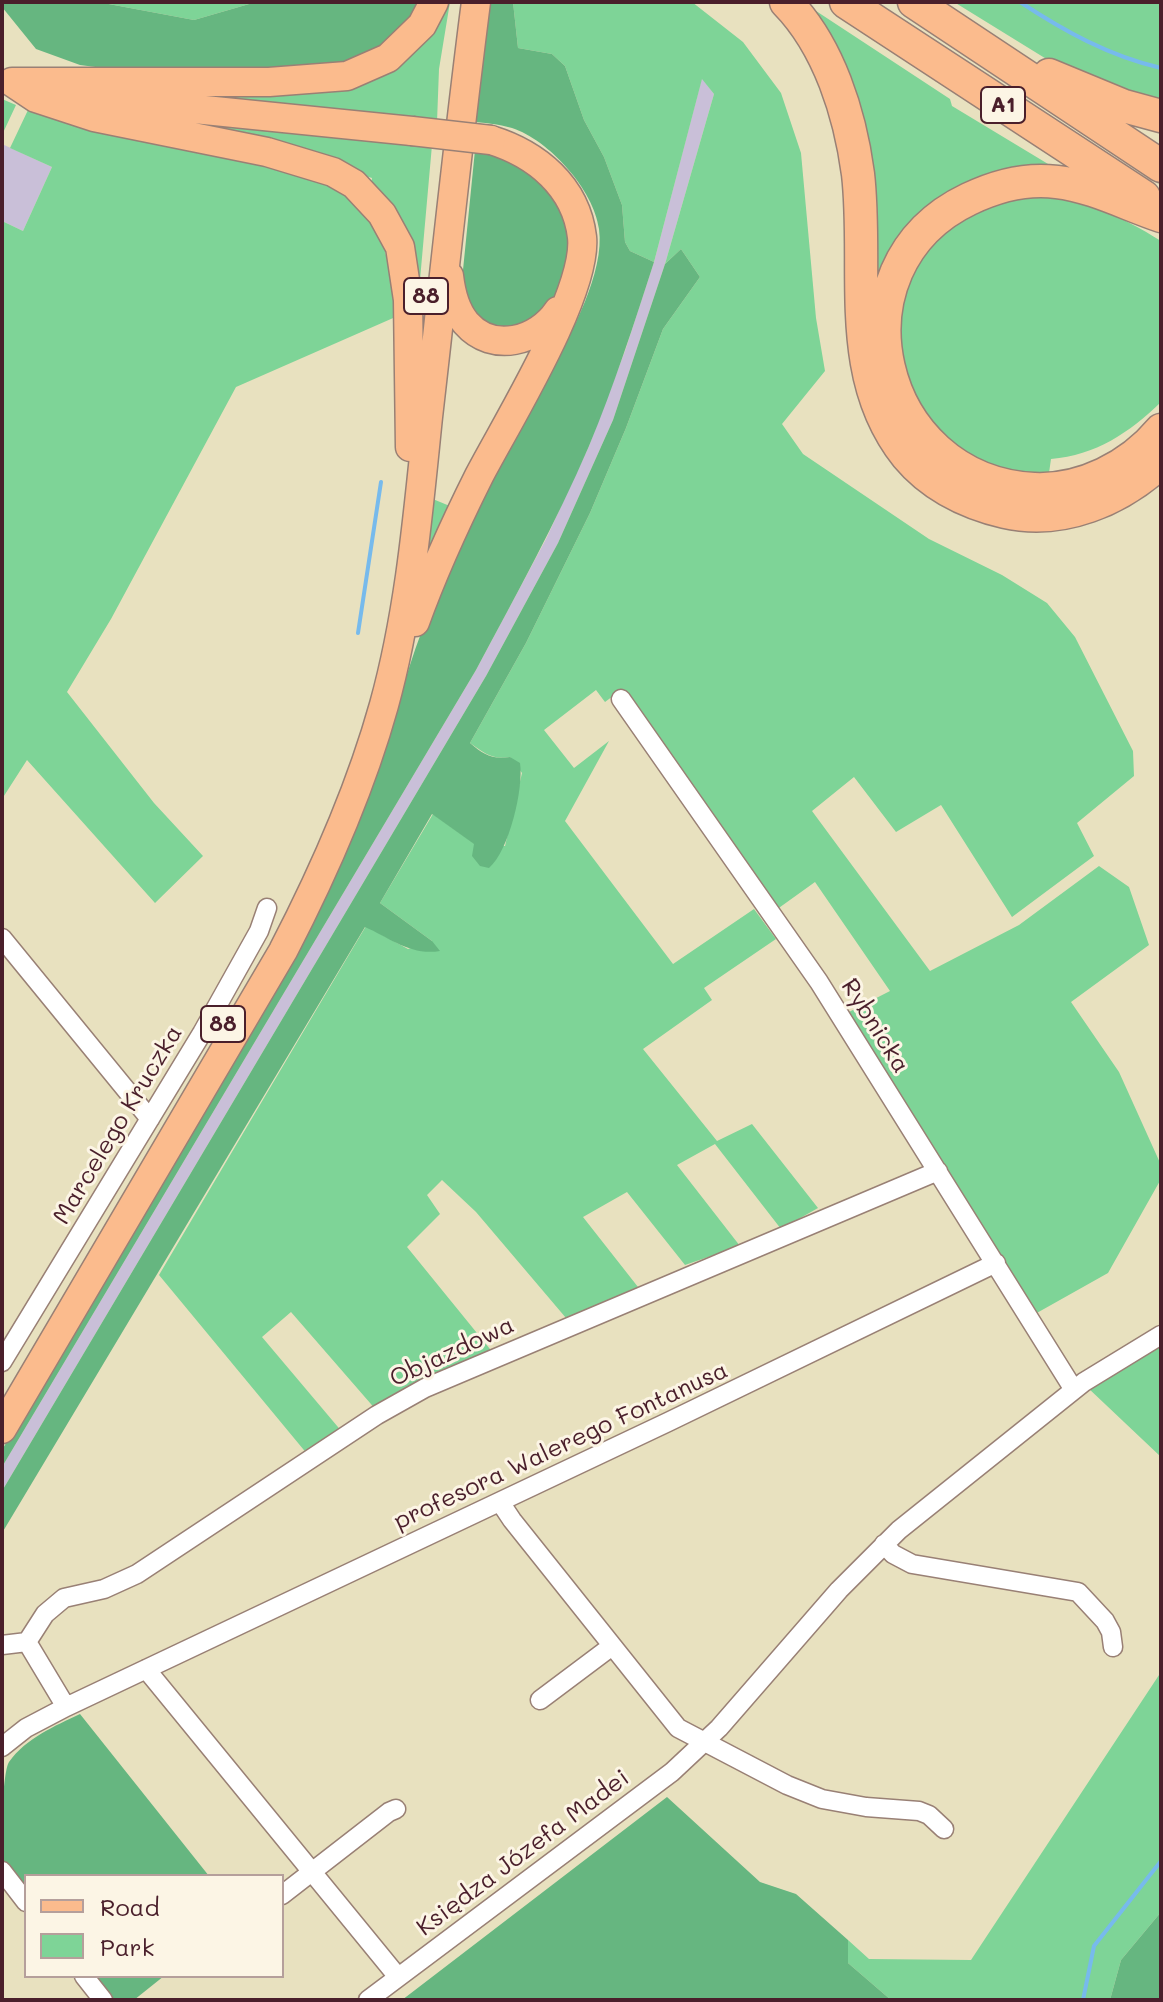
<!DOCTYPE html>
<html>
<head>
<meta charset="utf-8">
<style>
	body { margin:0 }
	#map { position:relative; width:1163px; height:2002px; overflow:hidden; background:#e8e1bf; font-family:Mali,sans-serif }
	canvas { display:block }
	.frame { position:absolute; inset:0; border:4px solid #4a1f2b; pointer-events:none }
	.legend { position:absolute; left:24px; top:1874px; width:260px; height:104px; box-sizing:border-box; background:#fcf5e5; border:2px solid #b59f9b; margin:0; padding:10px 14px; list-style:none; font-size:24px; color:#4a1f2b }
	.legend li { display:flex; align-items:center; gap:16px; height:40px }
	.legend b { width:40px; border:2px solid #b59f9b }
</style>
</head>
<body>
<div id="map">
<canvas width="1163" height="2002"></canvas>
<div class="frame"></div>
<ul class="legend">
<li><b style="height:10px;background:#fbbb8d"></b>Road</li>
<li><b style="height:22px;background:#7ed497"></b>Park</li>
</ul>
</div>
<script>
const g = document.querySelector('canvas').getContext('2d');
g.lineJoin = 'round';
function fillPath(path, color) { g.fillStyle = color; g.fill(path, 'evenodd'); }
function strokePath(path, color, width, dash) { g.strokeStyle = color; g.lineWidth = width; g.lineCap = dash ? 'butt' : 'round'; g.setLineDash(dash || []); g.stroke(path); }
function drawText(font, color, halo, rows, align = 'center') {
  g.font = font + ' Mali,sans-serif'; g.lineWidth = 6; g.setLineDash([]); g.textBaseline = 'middle'; g.strokeStyle = halo; g.fillStyle = color; for (const [text, x, y, turn = 0] of rows) {
    g.save(); g.translate(x, y); g.rotate((+turn || 0) * Math.PI / 180); g.textAlign = isNaN(turn) ? turn : align; if (halo) g.strokeText(text, 0, 0); g.fillText(text, 0, 0); g.restore();
  }
}
fillPath(new Path2D(`
	M 702,78 L 714,94 L 665,264 L 613,420 L 558,543 L 486,676 L 2,1491 L 2,1467 L 476,670 L 546,539 L 589,446 L 625,351 L 654,262 Z
	M 2,144 L 52,167 L 23,231 L 2,221 Z`), '#c9bfd8');
fillPath(new Path2D(`
	M 98,2 L 256,2 L 194,20 Z
	M 445,2 L 450,2 L 439,69 L 437,122 L 107,90 Z
	M 513,2 L 692,2 L 743,42 L 781,93 L 801,153 L 816,318 L 825,371 L 782,424 L 803,454 L 929,539 L 1002,575 L 1047,603 L 1075,637 L 1133,751 L 1134,776 L 1077,823 L 1094,856 L 1012,917 L 941,805 L 896,832 L 854,777 L 812,811 L 930,971 L 1019,925 L 1099,866 L 1129,887 L 1149,945 L 1071,1002 L 1119,1072 L 1161,1165 L 1161,1179 L 1108,1273 L 1035,1314 L 845,1014 L 890,991 L 815,882 L 776,910 L 621,690 L 605,702 L 596,690 L 544,730 L 574,768 L 609,741 L 565,821 L 673,964 L 754,909 L 776,939 L 704,988 L 712,1000 L 643,1049 L 717,1141 L 752,1124 L 818,1208 L 781,1229 L 715,1144 L 677,1165 L 740,1246 L 685,1265 L 627,1192 L 583,1217 L 638,1287 L 566,1318 L 476,1212 L 442,1180 L 427,1195 L 440,1214 L 407,1247 L 494,1354 L 377,1411 L 291,1312 L 262,1337 L 343,1433 L 308,1455 L 159,1275 L 366,926 L 408,949 L 432,941 L 380,903 L 433,814 L 475,844 L 505,846 L 522,773 L 510,757 C 492,760 484,753 470,743 L 526,643 L 590,513 L 626,428 L 663,329 L 700,277 L 681,249 L 665,264 L 714,94 L 702,79 L 654,262 L 630,251 L 625,242 L 622,205 L 604,157 L 584,120 L 565,66 L 552,54 L 518,48 Z
	M 954,2 L 1161,2 L 1161,106 L 1061,68 Z
	M 810,7 L 950,99 L 952,106 L 1063,173 L 973,184 L 876,320 L 868,182 Z
	M 2,99 L 16,105 L 2,135 Z
	M 28,110 L 105,133 L 295,172 L 328,184 L 358,205 L 380,230 L 400,315 L 236,387 L 111,619 L 67,692 L 154,803 L 203,856 L 155,903 L 27,760 L 2,799 L 2,221 L 23,231 L 52,167 L 10,148 Z
	M 165,115 L 432,145 L 419,291 L 371,186 L 372,178 Z
	M 1042,196 C 1088,201 1121,216 1161,241 L 1161,402 C 1129,433 1096,455 1051,459 L 1049,473 C 946,477 870,376 911,279 C 918,264 928,245 941,234 C 951,225 980,208 993,203 C 1008,198 1027,198 1042,196 Z
	M 428,497 L 457,509 L 426,578 Z
	M 1161,1341 L 1161,1457 L 1087,1387 Z
	M 1161,1672 L 1161,1912 L 1121,1960 L 1110,2000 L 891,2000 L 848,1963 L 848,1940 L 869,1959 L 971,1960 Z`), '#7ed497');
fillPath(new Path2D(`
	M 2,2 L 98,2 L 194,20 L 256,2 L 421,2 L 411,18 L 391,41 L 342,68 L 126,71 L 80,65 L 36,49 L 2,7 Z
	M 488,2 L 513,2 L 518,48 L 552,54 L 565,66 L 584,120 L 604,157 L 622,205 L 625,242 L 630,251 L 654,262 C 634,324 614,386 589,446 C 556,523 515,597 476,670 L 2,1467 L 2,1450 L 336,875 C 350,842 365,808 376,774 C 395,718 408,662 431,608 C 466,526 507,447 551,370 C 571,334 605,272 599,229 C 594,190 549,140 512,128 C 499,124 483,123 470,121 Z
	M 475,150 L 523,163 L 557,196 L 572,246 L 560,294 L 534,323 L 497,328 L 474,315 L 461,290 Z
	M 681,249 L 700,277 L 663,329 L 626,428 L 590,513 L 526,643 L 470,743 C 483,754 492,760 510,757 L 520,763 C 524,788 509,851 489,868 L 480,866 L 472,856 L 474,844 L 432,814 L 380,903 L 432,941 L 440,951 C 411,956 390,938 365,927 L 2,1533 L 2,1491 L 486,676 L 558,543 L 613,420 L 665,264 Z
	M 80,1714 L 209,1876 L 26,1876 L 26,1894 C 19,1885 8,1875 3,1865 C 0,1853 2,1773 9,1762 C 26,1738 55,1726 80,1714 Z
	M 667,1797 L 760,1882 L 796,1894 L 848,1940 L 848,1963 L 891,2000 L 402,2000 Z
	M 1161,1912 L 1161,2000 L 1110,2000 L 1121,1960 Z
	M 90,1976 L 164,1976 L 134,2000 L 109,2000 Z`), '#66b680');
strokePath(new Path2D(`
	M 1020,2 C 1064,31 1109,56 1161,68
	M 358,633 L 381,482
	M 1083,2000 L 1094,1946 L 1161,1861`), '#77baec', 4);
const street = new Path2D(`
	M 621,699 L 819,982 L 1074,1390
	M 2,938 L 150,1119
	M 2,1362 L 202,1033 L 259,931 L 267,908
	M 500,1502 L 512,1520 L 678,1728 L 787,1785 L 822,1799 L 866,1807 L 919,1811 L 929,1815 L 944,1829
	M 884,1544 L 893,1554 L 912,1564 L 1078,1592 L 1105,1621 L 1111,1632 L 1113,1647
	M 27,1642 L 45,1614 L 64,1598 L 104,1589 L 137,1574 L 377,1415 L 425,1388 L 938,1171
	M 27,1642 L 66,1707
	M 2,1645 L 27,1642
	M 146,1669 L 398,1977
	M 540,1700 L 612,1646
	M 2,1747 L 26,1728 L 66,1707 L 668,1422 L 996,1263
	M 2,1871 L 26,1902
	M 282,1895 L 389,1812 L 396,1809
	M 84,1976 L 103,2000
	M 368,2000 L 672,1772 L 719,1728 L 839,1590 L 899,1530 L 1084,1382 L 1161,1335`);
const primary = new Path2D(`
	M 12,82 L 36,98 L 94,117 L 267,152 L 333,172 L 354,184 L 382,214 L 400,247 L 408,300 L 410,447
	M 12,82 L 269,82 L 347,76 L 388,58 L 422,25 L 434,2
	M 86,98 L 412,131
	M 449,276 C 451,293 455,310 466,323 C 493,354 538,341 558,311
	M 415,622 C 433,572 455,524 479,476 C 506,424 588,292 582,237 C 576,186 536,154 491,140
	M 2,1429 L 283,951 C 324,872 360,791 384,705 C 410,611 418,514 428,417 C 444,279 458,140 476,2`);
const highway = new Path2D(`
	M 786,2 C 829,46 850,114 858,174 C 869,269 842,375 907,456 C 932,486 967,503 1005,512 C 1063,525 1119,500 1161,462
	M 846,2 L 1144,197
	M 914,2 L 1161,166
	M 1049,75 L 1124,106 L 1161,116
	M 1161,216 C 1128,205 1092,186 1057,182 C 1027,178 996,186 969,199 C 826,267 876,481 1034,489 C 1082,491 1130,467 1161,430`);
strokePath(street, '#998075', 21);
strokePath(primary, '#998075', 31);
strokePath(highway, '#998075', 35);
strokePath(street, '#fff', 18);
strokePath(primary, '#fbbb8d', 28);
strokePath(highway, '#fbbb8d', 32);
const primaryBridge = new Path2D(`
	M 412,131 L 491,140`);
strokePath(primaryBridge, '#998075', 31, []);
strokePath(primaryBridge, '#fbbb8d', 28);
for (const [x, y, w] of [
	[1003,105,44],
	[426,296,44],
	[223,1024,44]
]) { const box = new Path2D(); box.roundRect(x - w / 2, y - 18, w, 36, 6); g.fillStyle = '#fcf5e5'; g.fill(box); strokePath(box, '#4a1f2b', 2); }
drawText('bold 22px', '#4a1f2b', null, [
	["A1",1003,105],
	["88",426,296],
	["88",223,1024]
]);
drawText('24px', '#4a1f2b', '#fcf5e5', [
	["Rybnicka",875,1026,58],
	["Marcelego Kruczka",118,1125,-59],
	["Objazdowa",452,1352,-25],
	["profesora Walerego Fontanusa",561,1446,-25],
	["Księdza Józefa Madei",523,1853,-37]
]);
</script>
</body>
</html>
